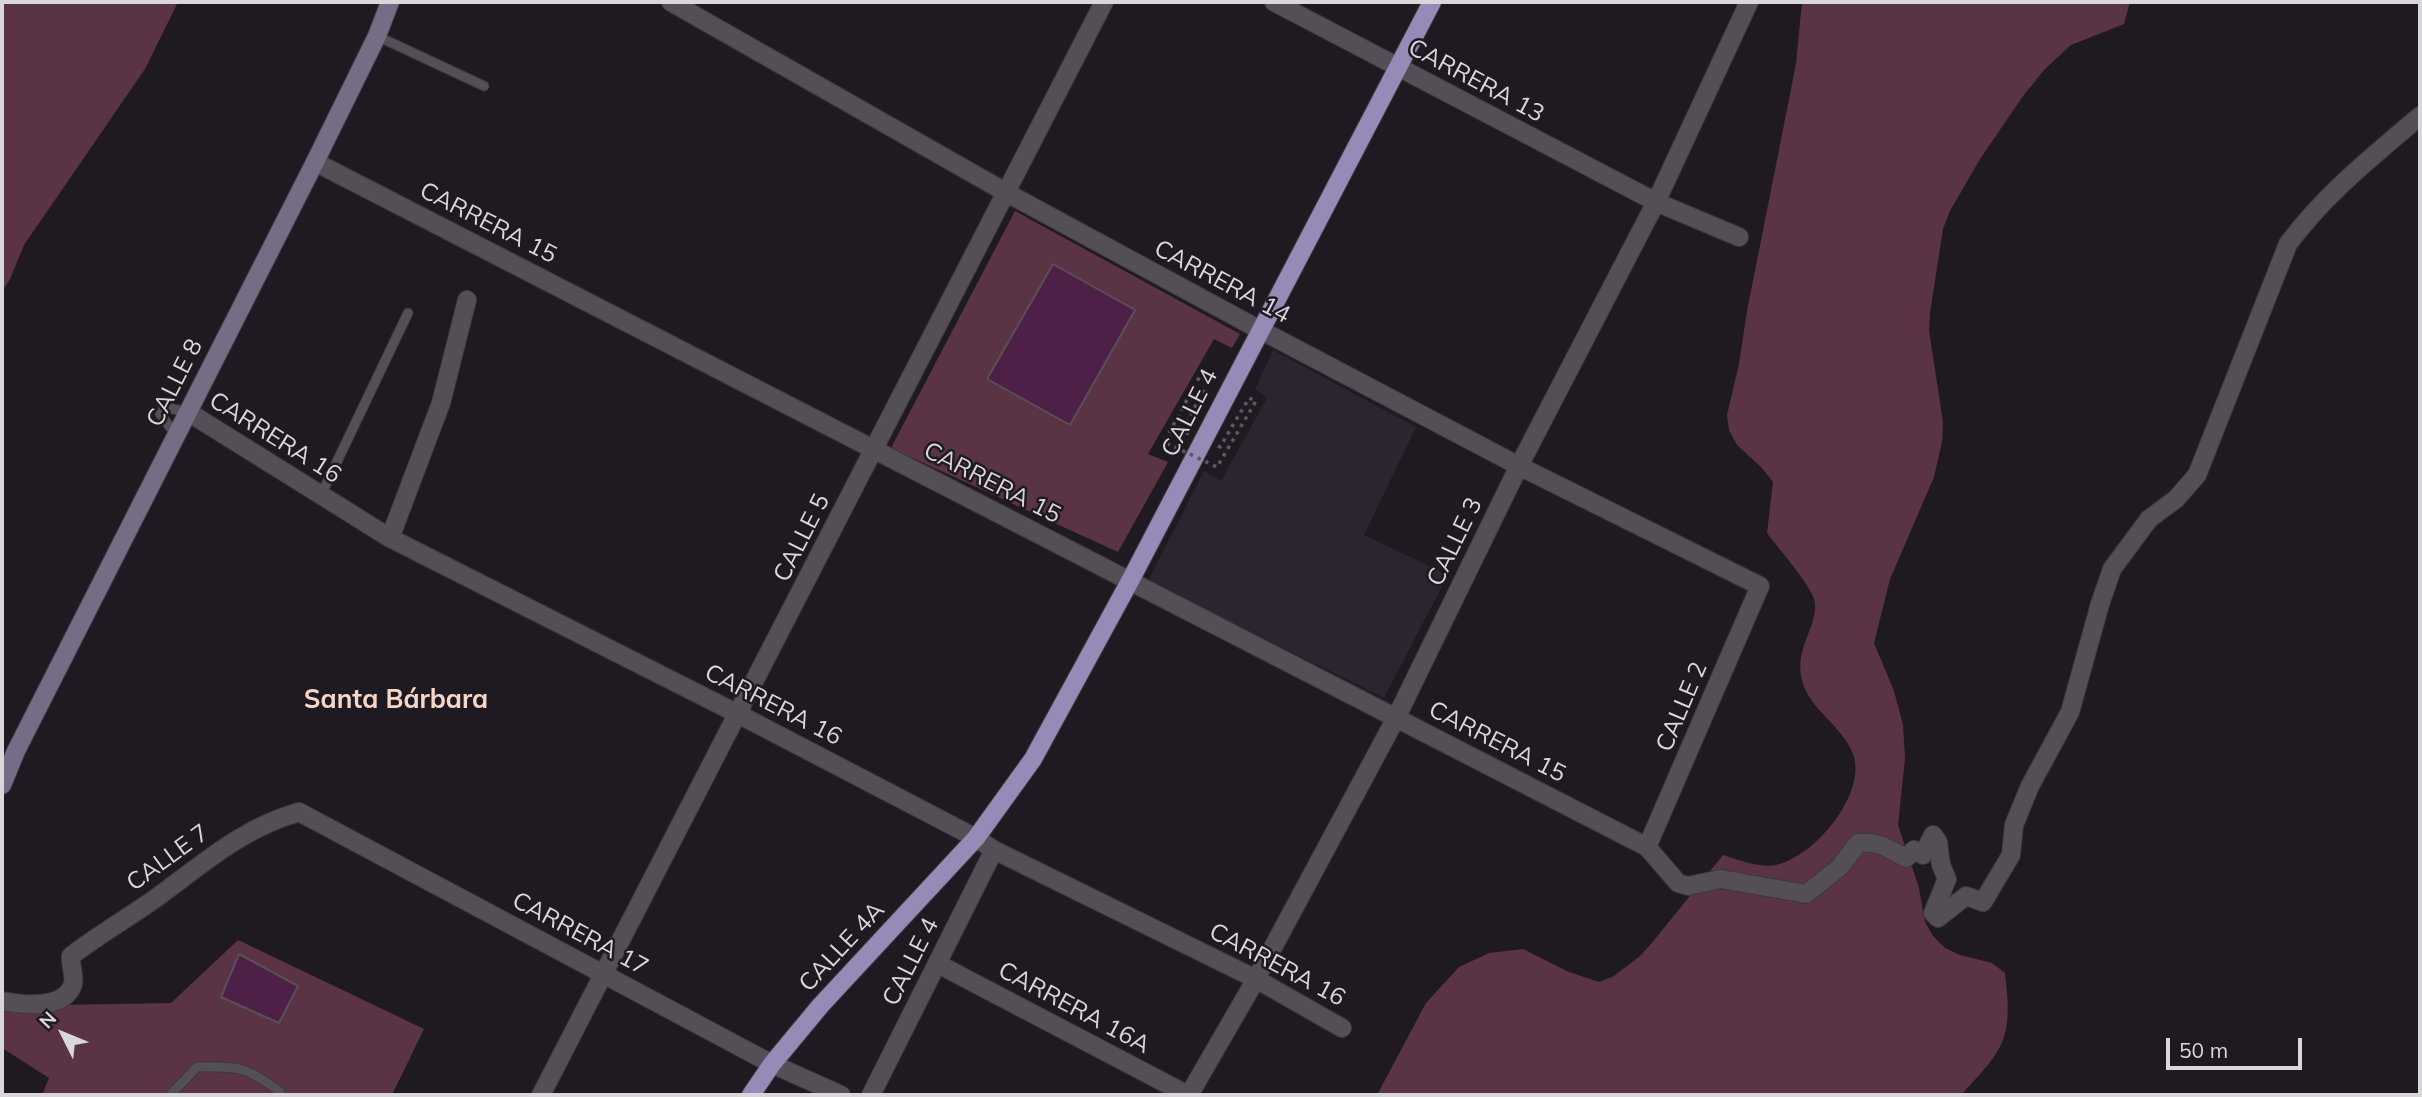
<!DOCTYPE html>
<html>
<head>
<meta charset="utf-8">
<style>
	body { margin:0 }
	#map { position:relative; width:2422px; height:1097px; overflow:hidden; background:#1f1a21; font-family:Mulish,sans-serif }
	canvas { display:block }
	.frame { position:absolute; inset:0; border:4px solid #dad7db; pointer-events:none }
	.north { position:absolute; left:28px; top:999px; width:70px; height:70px; -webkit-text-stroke:5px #1f1a21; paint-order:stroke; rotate:313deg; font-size:19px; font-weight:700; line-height:28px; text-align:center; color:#dad7db }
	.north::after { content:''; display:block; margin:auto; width:24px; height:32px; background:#dad7db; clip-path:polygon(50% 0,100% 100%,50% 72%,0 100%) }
	.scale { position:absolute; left:2166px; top:1038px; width:136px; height:32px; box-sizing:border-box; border:4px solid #dad7db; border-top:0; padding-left:9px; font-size:21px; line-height:24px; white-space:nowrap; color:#dad7db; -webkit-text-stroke:5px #1f1a21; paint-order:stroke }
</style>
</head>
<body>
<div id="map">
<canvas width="2422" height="1097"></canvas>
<div class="frame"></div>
<div class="north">N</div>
<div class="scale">50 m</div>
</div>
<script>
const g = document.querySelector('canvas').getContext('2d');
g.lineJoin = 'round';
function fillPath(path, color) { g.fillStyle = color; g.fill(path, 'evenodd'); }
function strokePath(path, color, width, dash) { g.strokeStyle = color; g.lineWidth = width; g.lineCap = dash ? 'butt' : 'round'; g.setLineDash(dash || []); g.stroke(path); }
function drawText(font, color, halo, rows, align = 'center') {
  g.font = font + ' Mulish,sans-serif'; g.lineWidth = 5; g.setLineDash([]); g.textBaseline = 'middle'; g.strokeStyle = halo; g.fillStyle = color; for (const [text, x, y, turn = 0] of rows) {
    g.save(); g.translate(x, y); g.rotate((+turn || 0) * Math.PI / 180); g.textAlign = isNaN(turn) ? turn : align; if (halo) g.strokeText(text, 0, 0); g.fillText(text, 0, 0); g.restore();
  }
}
fillPath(new Path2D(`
	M 1273,350 L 1416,427 L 1364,535 L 1448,575 L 1384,698 L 1148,581 L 1204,471 L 1221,481 L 1267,398 L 1255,389 Z`), '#2c242f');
fillPath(new Path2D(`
	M 2,2 L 178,2 L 145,69 L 24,245 L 10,279 L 2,292 Z
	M 1802,2 L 2130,2 L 2124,24 L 2071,45 L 2045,69 L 2023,96 L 1980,159 L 1950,211 L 1943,229 L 1930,313 L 1929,331 L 1943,422 L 1942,442 L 1934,477 L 1890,579 L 1874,643 L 1894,691 L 1903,725 L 1905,758 L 1898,825 L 1919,888 L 1925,922 L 1933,936 L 1945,948 L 1960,955 L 1992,963 L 2005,973 C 2013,1039 2005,1048 1961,1095 L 1377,1095 L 1426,1003 L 1459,967 L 1489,953 L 1523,949 L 1569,972 L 1599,982 L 1614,976 L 1640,956 L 1651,944 L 1723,855 C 1740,860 1758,868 1775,865 C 1813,859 1868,793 1853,754 C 1842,725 1810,711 1802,680 C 1794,648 1817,629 1815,603 C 1814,588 1777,547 1767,533 L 1773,482 L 1762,468 L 1737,445 L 1729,430 L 1727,415 L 1739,364 L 1747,311 L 1796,64 Z
	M 1015,211 L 1240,334 L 1232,348 L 1214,339 L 1148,454 L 1168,462 L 1118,552 L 891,448 Z
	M 238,940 L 424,1029 L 392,1095 L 42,1095 L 49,1078 L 2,1048 L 2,1006 L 171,1003 Z`), '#5a3445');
const building = new Path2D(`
	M 1053,264 L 1135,310 L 1070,425 L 987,379 Z
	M 239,954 L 298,986 L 279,1023 L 221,997 Z`);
fillPath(building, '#4e2047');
strokePath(building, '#585056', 2);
const lane = new Path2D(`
	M 377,36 L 484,86
	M 163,407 L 188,412
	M 160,414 L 176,435
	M 321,495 L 408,313
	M 170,1095 L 197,1067 C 237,1066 248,1067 280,1092`);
const street = new Path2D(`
	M 671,2 L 1007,193 L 1249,324 L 1519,466 L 1760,586 L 1647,847
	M 1274,2 L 1656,202 L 1739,237
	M 315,162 L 1647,847 L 1678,883 L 1688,886 L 1721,879 L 1806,894 L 1840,867 L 1858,843 C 1877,840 1891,850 1906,858 L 1914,850 L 1923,855 L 1933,835 L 1938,842 L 1941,865 L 1947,879 L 1933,913 L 1938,918 L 1966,896 L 1983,902 L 2011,855 L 2014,825 L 2030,786 L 2070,712 L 2100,604 L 2112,569 L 2149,519 L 2176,499 L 2197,475 L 2288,244 C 2324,195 2374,155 2420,116
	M 188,412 L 390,538 L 738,714 L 976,838 L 994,850 L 1256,979 L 1342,1028
	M 390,538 L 441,403 L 467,300
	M 938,964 L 1188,1095
	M 2,1001 C 23,1005 65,1010 73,984 C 75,976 70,965 71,956 C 98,935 128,918 156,898 C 203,864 242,828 299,812 L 772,1064 L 841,1095
	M 541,1095 L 1104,2
	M 871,1095 L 994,850
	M 1189,1095 L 1256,979 L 1396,718 L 1519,466 L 1656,202 L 1749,2`);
const secondary = new Path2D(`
	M 2,785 L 16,751 L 315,162 L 377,36 L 390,2`);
const primary = new Path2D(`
	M 751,1095 L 772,1064 L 821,1005 L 976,838 L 1033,759 L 1130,581 L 1432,2`);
strokePath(lane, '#3b373c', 11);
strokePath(street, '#3b373c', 20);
strokePath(secondary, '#3b373c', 20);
strokePath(primary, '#3b373c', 20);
strokePath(lane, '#544f57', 9);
strokePath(street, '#544f57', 18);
strokePath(secondary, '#766c86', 18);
strokePath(primary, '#978ab6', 18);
strokePath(new Path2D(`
	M 1189,434 L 1182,431 L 1209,381 L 1200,376 L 1164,442 L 1217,467 L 1256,401 L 1249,398 L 1220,447 L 1214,443`), '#5d595f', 3.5, [3.5, 5]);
drawText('24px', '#dad7db', '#1f1a21', [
	["CARRERA 13",1476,81,28],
	["CARRERA 15",488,223,27],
	["CARRERA 14",1222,282,28],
	["CALLE 8",175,383,-63],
	["CALLE 4",1190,413,-63],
	["CARRERA 16",275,438,32],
	["CARRERA 15",992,483,27],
	["CALLE 5",802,538,-63],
	["CALLE 3",1455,542,-64],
	["CARRERA 16",773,705,27],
	["CALLE 2",1682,707,-67],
	["CARRERA 15",1497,742,27],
	["CALLE 7",168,858,-36],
	["CARRERA 17",580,934,28],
	["CALLE 4A",842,947,-47],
	["CALLE 4",911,962,-63],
	["CARRERA 16",1277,965,28],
	["CARRERA 16A",1074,1008,28]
]);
drawText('bold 26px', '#f5d6c7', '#1f1a21', [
	["Santa Bárbara",396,700]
]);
</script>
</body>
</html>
